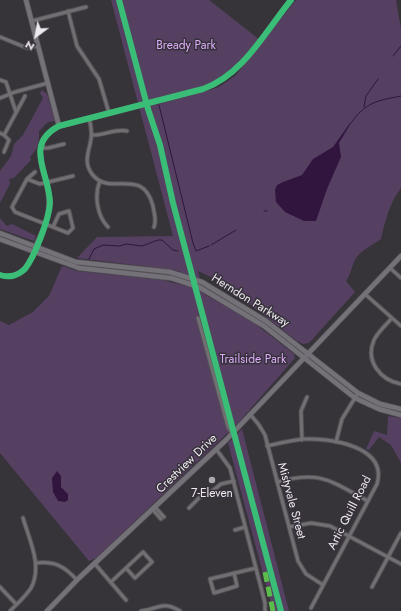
<!DOCTYPE html>
<html>
<head>
<meta charset="utf-8">
<style>
	body { margin:0 }
	#map { position:relative; width:401px; height:611px; overflow:hidden; background:#363339; font-family:Jost,sans-serif }
	canvas { display:block }
	.north { position:absolute; left:16px; top:16px; width:40px; height:40px; -webkit-text-stroke:3px #37313b; paint-order:stroke; rotate:212deg; font-size:11px; font-weight:700; line-height:16px; text-align:center; color:#ede9ef }
	.north::after { content:''; display:block; margin:auto; width:14px; height:18px; background:#ede9ef; clip-path:polygon(50% 0,100% 100%,50% 72%,0 100%) }
</style>
</head>
<body>
<div id="map">
<canvas width="401" height="611"></canvas>
<div class="north">N</div>
</div>
<script>
const g = document.querySelector('canvas').getContext('2d');
g.lineJoin = 'round';
function fillPath(path, color) { g.fillStyle = color; g.fill(path, 'evenodd'); }
function strokePath(path, color, width, dash) { g.strokeStyle = color; g.lineWidth = width; g.lineCap = dash ? 'butt' : 'round'; g.setLineDash(dash || []); g.stroke(path); }
function drawText(font, color, halo, rows, align = 'center') {
  g.font = font + ' Jost,sans-serif'; g.lineWidth = 3; g.setLineDash([]); g.textBaseline = 'middle'; g.strokeStyle = halo; g.fillStyle = color; for (const [text, x, y, turn = 0] of rows) {
    g.save(); g.translate(x, y); g.rotate((+turn || 0) * Math.PI / 180); g.textAlign = isNaN(turn) ? turn : align; if (halo) g.strokeText(text, 0, 0); g.fillText(text, 0, 0); g.restore();
  }
}
fillPath(new Path2D(`
	M 111,0 L 209,0 L 260,40 L 239,66 L 217,84 L 153,103 L 155,105 L 219,87 L 235,76 L 296,0 L 396,0 L 401,29 L 401,188 C 390,202 385,221 381,239 C 374,244 362,250 356,258 C 352,265 351,274 346,281 L 355,292 L 309,343 L 303,344 L 297,341 L 231,290 L 217,280 L 198,271 L 204,294 L 253,322 L 294,354 L 295,358 L 238,423 L 96,558 L 89,561 L 0,453 L 0,321 L 9,325 L 33,312 L 49,296 L 62,266 L 77,271 L 163,280 L 186,286 L 183,273 L 175,270 L 77,258 L 97,237 L 173,236 Z
	M 42,90 L 47,94 L 55,121 L 48,122 L 39,131 C 39,144 39,147 30,157 L 31,160 L 14,178 L 9,179 L 10,184 L 0,203 L 0,171 L 11,156 L 14,144 L 23,135 L 43,98 L 40,93 Z
	M 0,218 L 7,226 L 12,224 L 36,236 L 34,241 L 0,229 Z
	M 388,416 L 401,418 L 401,463 L 391,445 L 379,437 L 369,450 L 366,449 L 374,431 L 387,435 Z
	M 242,429 L 289,611 L 273,611 L 228,443 Z`), '#554062');
fillPath(new Path2D(`
	M 350,123 L 351,123 L 339,143 L 341,157 L 327,189 L 316,221 L 304,221 L 285,212 L 276,202 L 275,190 L 277,185 L 283,182 L 302,175 L 313,159 L 333,147 Z
	M 57,471 L 61,476 L 61,487 L 68,494 L 68,500 L 65,502 L 58,501 L 53,492 L 52,478 Z`), '#31153f');
strokePath(new Path2D(`
	M 393,56 L 401,46
	M 159,105 L 193,243 L 196,251 L 209,246
	M 364,107 L 366,96 L 378,79
	M 351,123 C 366,102 376,101 401,96
	M 264,211 L 267,211
	M 211,245 L 236,230
	M 89,259 L 94,249 L 103,245 L 120,246 L 126,244 L 142,246 L 158,240 L 162,240 L 173,250 L 178,251`), '#31153f', 1);
const street = new Path2D(`
	M 68,11 L 77,46 L 99,79 L 109,113
	M 32,21 L 86,7
	M 0,37 L 27,48 L 38,46
	M 0,80 L 6,82 L 16,112
	M 0,98 L 15,92 L 48,83
	M 89,118 C 91,125 92,132 91,139 C 89,152 83,162 92,174 C 110,198 142,165 153,206 C 154,214 157,220 154,227
	M 0,133 L 4,135 L 25,96
	M 4,135 L 9,140 L 4,152
	M 92,135 C 104,136 115,128 127,131
	M 41,148 L 48,148 L 64,144
	M 35,172 L 27,179 L 12,207 L 15,212 L 68,233 L 73,228 L 69,211 L 59,214 L 53,227
	M 27,179 L 40,184 L 73,176
	M 100,181 C 94,195 97,216 108,227
	M 390,268 L 401,278
	M 0,275 C 19,280 27,267 34,252
	M 365,294 L 401,326
	M 198,318 L 228,427 L 232,433
	M 392,318 C 386,325 378,332 374,340 C 365,361 380,380 401,384
	M 250,414 L 259,425 L 265,435 L 298,561 L 306,574 L 323,585
	M 302,440 L 301,411 L 307,397
	M 336,442 L 342,419 L 358,393
	M 267,446 C 280,443 292,440 304,439 C 330,438 388,446 377,484 L 311,608
	M 216,449 L 230,468 L 265,603 L 265,611
	M 277,482 C 321,470 330,481 368,501
	M 155,507 L 164,517
	M 189,508 L 206,491 L 211,492 L 221,484 L 234,481
	M 153,510 L 161,519
	M 289,527 L 311,523 L 330,526 L 401,564
	M 235,530 L 245,527
	M 36,563 C 55,561 64,566 77,580
	M 95,564 L 126,600
	M 234,573 L 237,586 L 214,593 L 210,579 L 256,568
	M 111,582 L 143,552 L 152,562 L 135,578 L 126,568
	M 0,587 L 16,604
	M 372,587 L 401,533
	M 10,611 C 17,604 26,596 31,588 C 43,566 29,539 23,518
	M 141,611 C 159,609 162,600 180,611`);
const secondary = new Path2D(`
	M 26,0 L 59,126
	M 0,233 L 76,262 L 170,272 L 202,282 L 266,321 L 358,393 L 380,404 L 401,409
	M 0,239 L 79,268 L 171,278 L 199,287 L 264,326 L 355,398 L 379,409 L 401,415
	M 35,248 C 41,234 49,220 49,204 C 51,175 22,145 59,126 L 203,89 C 243,75 265,32 291,0
	M 47,611 L 79,578 L 226,440 L 401,256`);
strokePath(street, '#545156', 5);
strokePath(secondary, '#545156', 6);
strokePath(street, '#726f73', 3);
strokePath(secondary, '#757178', 4.5);
strokePath(new Path2D(`
	M 265,572 L 273,611`), '#5cbc4b', 5, [10, 5]);
strokePath(new Path2D(`
	M 119,0 L 148,109 L 160,145 L 173,203 L 281,611
	M 0,275 C 10,278 17,276 25,269 C 35,256 49,219 50,203 C 50,174 23,145 59,126 L 203,89 C 243,75 265,32 291,0`), '#3abd76', 6);
for (const [x, y, r, color] of [
	[212,480,4,"#ada9af"]
]) { const dot = new Path2D(); dot.arc(x, y, r, 0, 2 * Math.PI); g.fillStyle = color; g.fill(dot); strokePath(dot, '#37313b', 1.5); }
drawText('12px', '#ddadfa', '#37313b', [
	["Bready Park",186,46],
	["Trailside Park",253,360]
]);
drawText('12px', '#ede9ef', '#37313b', [
	["Herndon Parkway",250,301,32],
	["Crestview Drive",187,464,-44],
	["Mistyvale Street",291,501,75],
	["Artic Quill Road",350,513,-63]
]);
drawText('12px', '#ede9ef', '#37313b', [
	["7-Eleven",212,494]
]);
</script>
</body>
</html>
